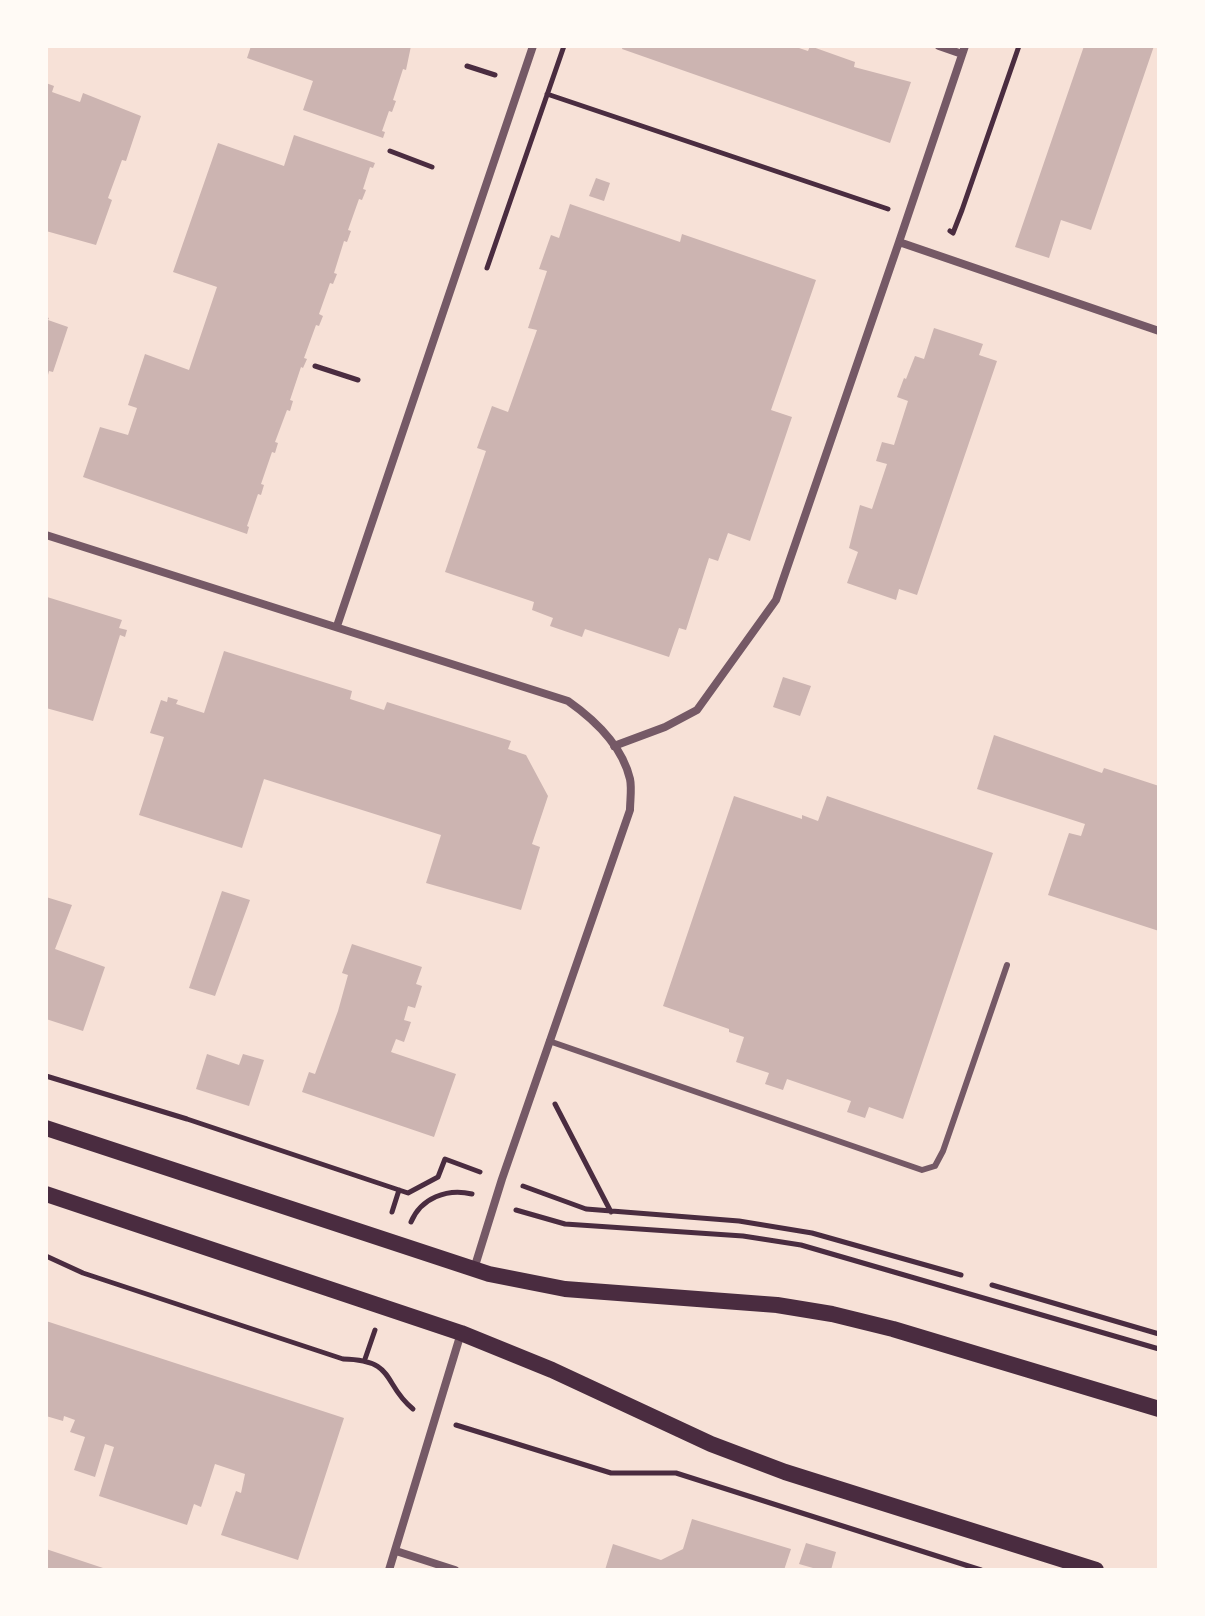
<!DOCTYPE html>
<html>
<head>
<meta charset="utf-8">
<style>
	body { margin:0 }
	#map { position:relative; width:1205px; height:1616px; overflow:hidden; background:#f7e1d7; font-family:Figtree,sans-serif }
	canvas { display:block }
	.frame { position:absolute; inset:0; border:48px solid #fffaf5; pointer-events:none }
</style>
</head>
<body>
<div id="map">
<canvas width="1205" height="1616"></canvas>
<div class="frame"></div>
</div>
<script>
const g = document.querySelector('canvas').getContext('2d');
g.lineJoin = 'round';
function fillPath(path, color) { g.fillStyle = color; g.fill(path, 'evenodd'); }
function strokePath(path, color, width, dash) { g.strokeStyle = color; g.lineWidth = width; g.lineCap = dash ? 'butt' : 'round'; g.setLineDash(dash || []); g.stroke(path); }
fillPath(new Path2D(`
	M 251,46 L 411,46 L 406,70 L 403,69 L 393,100 L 396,101 L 392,112 L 389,111 L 382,131 L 385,132 L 383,138 L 303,110 L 313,81 L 247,58 Z
	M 623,46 L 793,46 L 808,51 L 810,46 L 855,62 L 854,67 L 911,82 L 890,143 L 622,49 Z
	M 1084,46 L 1154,46 L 1091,230 L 1061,220 L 1049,258 L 1015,247 Z
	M 46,83 L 54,86 L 52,92 L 80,102 L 83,93 L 141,116 L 126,161 L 122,160 L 108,198 L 112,200 L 96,245 L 46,231 Z
	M 294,135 L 375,163 L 373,168 L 370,167 L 363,189 L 366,190 L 362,200 L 359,199 L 348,230 L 351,231 L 347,242 L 344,241 L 334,273 L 337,274 L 333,284 L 330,283 L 319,314 L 323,316 L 319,326 L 316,325 L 304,358 L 307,359 L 303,368 L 301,367 L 290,400 L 293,401 L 290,411 L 287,410 L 275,442 L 278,443 L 275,453 L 272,452 L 261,484 L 264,485 L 261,495 L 258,494 L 247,526 L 249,527 L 247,534 L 83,477 L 100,427 L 128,435 L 137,408 L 128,405 L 145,354 L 189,370 L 217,287 L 173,272 L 218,143 L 284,166 Z
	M 596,178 L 610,183 L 604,201 L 589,196 Z
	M 570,204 L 680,242 L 682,234 L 816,280 L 771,410 L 792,417 L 750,541 L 728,533 L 718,561 L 709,558 L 686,630 L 679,628 L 669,657 L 585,629 L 582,637 L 550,626 L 553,618 L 532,610 L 534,602 L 445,572 L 486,451 L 477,448 L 492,406 L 508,412 L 537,330 L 528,328 L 547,271 L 539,269 L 551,235 L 559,238 Z
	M 46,317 L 49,318 L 48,320 L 68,327 L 53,372 L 49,371 L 47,379 Z
	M 934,328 L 983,344 L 979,355 L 997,361 L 917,595 L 899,589 L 896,600 L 847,583 L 858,552 L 849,548 L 860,505 L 872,509 L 887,464 L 876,461 L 882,442 L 894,445 L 908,401 L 897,397 L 904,378 L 906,379 L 915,356 L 924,359 Z
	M 47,597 L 122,620 L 119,628 L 127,630 L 125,637 L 120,635 L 93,721 L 46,708 Z
	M 224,651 L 352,691 L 350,699 L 384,710 L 387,702 L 511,741 L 508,749 L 526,755 L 548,796 L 532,844 L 540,847 L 521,910 L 426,883 L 441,835 L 264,779 L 242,848 L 139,815 L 164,737 L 150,733 L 161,700 L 167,702 L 168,697 L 178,700 L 176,704 L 204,713 Z
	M 783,677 L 811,686 L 800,716 L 773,707 Z
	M 994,735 L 1102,773 L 1104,768 L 1159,786 L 1159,931 L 1048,895 L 1069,833 L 1081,836 L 1085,824 L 977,789 Z
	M 734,796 L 802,819 L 802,815 L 818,821 L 827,796 L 993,853 L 903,1119 L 869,1107 L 865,1118 L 847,1112 L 851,1101 L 787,1079 L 783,1090 L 765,1084 L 769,1073 L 736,1062 L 744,1037 L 729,1032 L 729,1029 L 663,1006 Z
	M 222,891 L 250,900 L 215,996 L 189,988 Z
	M 46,897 L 72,905 L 55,949 L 105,967 L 83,1031 L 46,1019 Z
	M 352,944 L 422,967 L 416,984 L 422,986 L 415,1008 L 408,1006 L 404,1020 L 411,1022 L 404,1042 L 396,1039 L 391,1052 L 456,1074 L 434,1137 L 302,1092 L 309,1072 L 315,1074 L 338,1011 L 348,975 L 342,973 Z
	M 207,1054 L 239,1065 L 243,1054 L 264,1060 L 249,1106 L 196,1089 Z
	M 46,1321 L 344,1418 L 298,1560 L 221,1535 L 236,1491 L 241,1493 L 245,1474 L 215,1464 L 201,1507 L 194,1504 L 187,1525 L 99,1496 L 114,1447 L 105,1444 L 95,1477 L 74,1470 L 85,1437 L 70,1432 L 75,1420 L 64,1416 L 63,1421 L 46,1416 Z
	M 692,1519 L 791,1549 L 784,1570 L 605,1570 L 613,1544 L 661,1560 L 683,1549 Z
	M 806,1543 L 836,1552 L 831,1570 L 820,1570 L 799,1564 Z
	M 46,1549 L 106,1569 L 106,1570 L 46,1570 Z`), '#ccb4b1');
strokePath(new Path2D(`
	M 467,66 L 495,75
	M 547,94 L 888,209
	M 390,151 L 432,167
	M 950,231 L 953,233 L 962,210 L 1019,46
	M 487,268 L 564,46
	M 315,366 L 358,380
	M 46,1076 L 187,1119 L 408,1193 L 438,1177 L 445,1159 L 480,1172
	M 555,1104 L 611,1212
	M 523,1186 L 586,1209 L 739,1221 L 812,1233 L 961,1275
	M 516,1210 L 565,1224 L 743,1236 L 801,1245 L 1159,1349
	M 392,1212 L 399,1190
	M 411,1222 C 421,1198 447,1188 472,1194
	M 46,1256 L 83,1273 L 343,1359 C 397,1360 382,1384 413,1409
	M 992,1285 L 1159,1334
	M 365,1359 L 375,1330
	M 456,1425 L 611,1473 L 676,1473 L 981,1570`), '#4a2c40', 5);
strokePath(new Path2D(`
	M 549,1041 L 922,1170 L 935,1166 L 943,1151 L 1007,965`), '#755966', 6);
strokePath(new Path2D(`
	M 939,46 L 962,54
	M 899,242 L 965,46
	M 46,535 L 568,701 C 595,720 622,745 630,779 C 632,788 630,801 630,810 L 502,1179 L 474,1269
	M 337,626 L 533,46
	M 614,746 L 665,727 L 697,710 L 776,600 L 899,242 L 1159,331
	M 396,1551 L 455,1570
	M 389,1570 L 461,1333`), '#755966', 8);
strokePath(new Path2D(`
	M 46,1128 L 489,1274 L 565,1289 L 777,1305 L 832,1314 L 893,1329 L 1159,1409
	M 46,1194 L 461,1333 L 552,1370 L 711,1444 L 785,1472 L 1096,1570`), '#4a2c40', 16);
</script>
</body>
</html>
